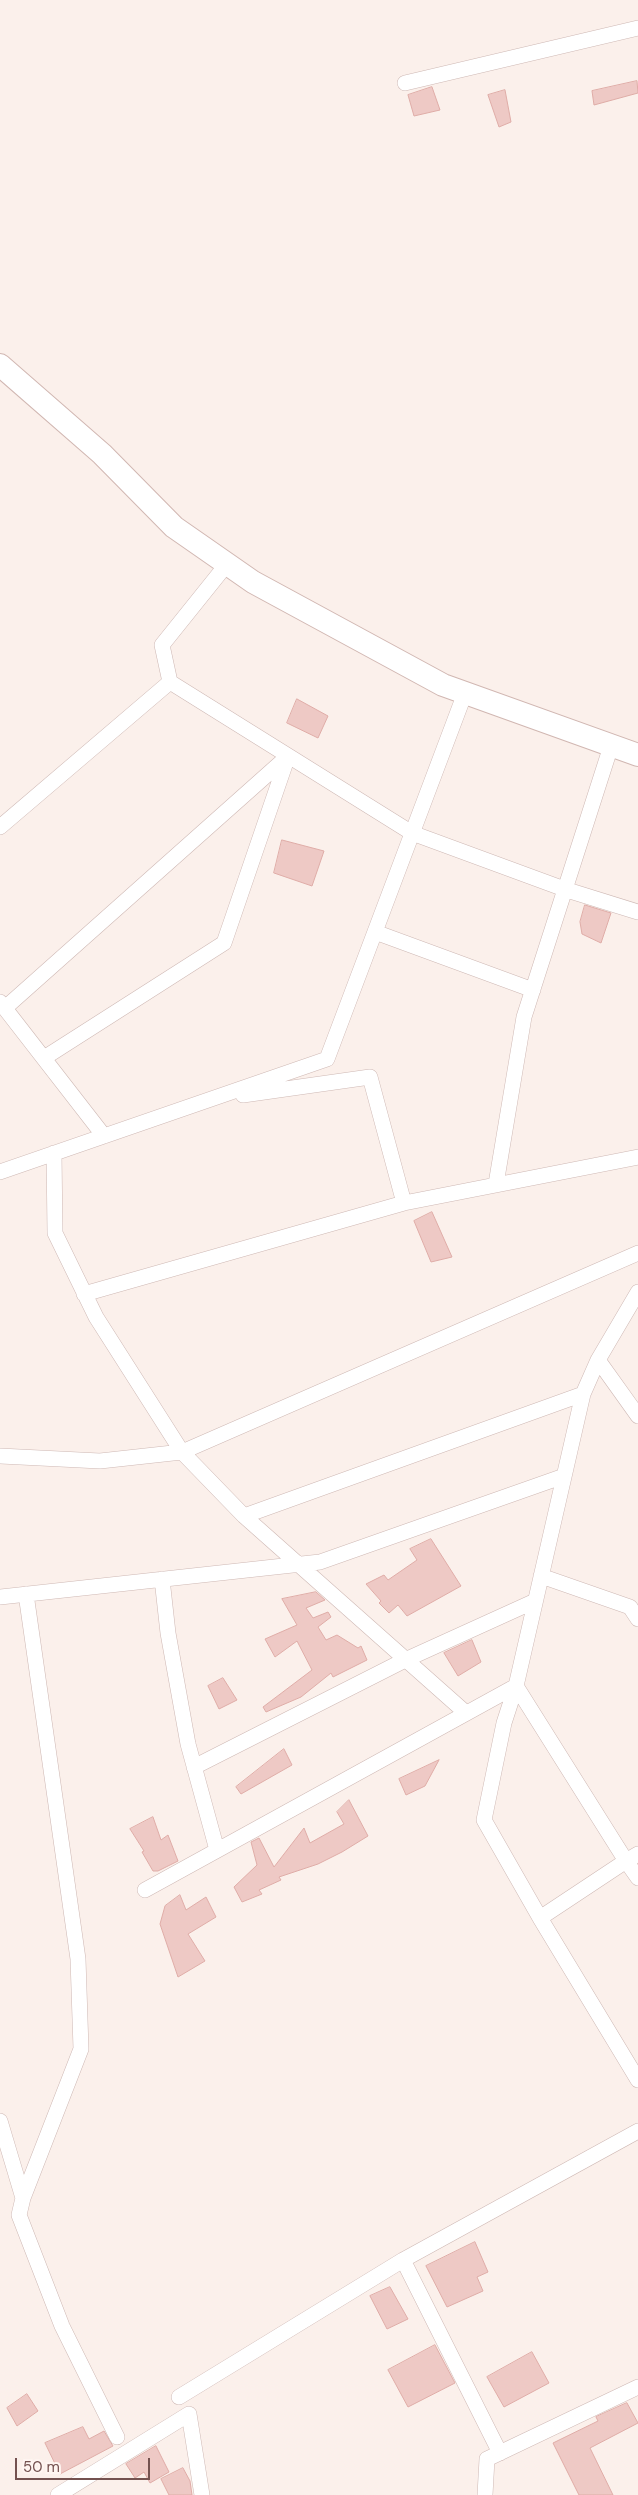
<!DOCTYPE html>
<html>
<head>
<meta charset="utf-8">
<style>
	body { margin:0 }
	#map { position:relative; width:638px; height:2495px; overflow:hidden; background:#fbf0eb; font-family:"DM Sans",sans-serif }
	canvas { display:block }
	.scale { position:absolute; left:15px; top:2458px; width:135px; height:22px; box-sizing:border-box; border:2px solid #745250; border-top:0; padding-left:6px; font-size:15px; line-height:18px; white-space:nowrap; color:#745250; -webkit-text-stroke:4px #fef5f1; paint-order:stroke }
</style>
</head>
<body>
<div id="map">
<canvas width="638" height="2495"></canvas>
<div class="scale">50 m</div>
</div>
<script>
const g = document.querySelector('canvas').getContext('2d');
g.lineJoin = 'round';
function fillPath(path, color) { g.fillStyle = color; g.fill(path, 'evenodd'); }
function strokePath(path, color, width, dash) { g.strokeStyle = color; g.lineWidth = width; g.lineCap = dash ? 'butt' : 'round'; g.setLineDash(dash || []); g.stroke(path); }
const building = new Path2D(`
	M 637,81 L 638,93 L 594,105 L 592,91 Z
	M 432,87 L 440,110 L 414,116 L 408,95 Z
	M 505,90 L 511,122 L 499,127 L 488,95 Z
	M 297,699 L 328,716 L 318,738 L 287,723 Z
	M 282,840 L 324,851 L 312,886 L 274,873 Z
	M 585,905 L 611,913 L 601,943 L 582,934 L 580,922 Z
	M 432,1212 L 452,1257 L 431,1262 L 414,1221 Z
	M 431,1539 L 461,1586 L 407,1616 L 398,1605 L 389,1613 L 379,1603 L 381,1601 L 366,1584 L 384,1575 L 388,1580 L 417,1560 L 410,1549 Z
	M 316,1592 L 325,1600 L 306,1608 L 313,1618 L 328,1612 L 331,1617 L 318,1627 L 326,1640 L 337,1635 L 358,1648 L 361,1646 L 367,1660 L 333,1677 L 331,1673 L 301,1697 L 266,1712 L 263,1707 L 312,1670 L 297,1641 L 275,1657 L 265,1639 L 297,1625 L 282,1599 Z
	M 472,1640 L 481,1662 L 458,1676 L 444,1653 Z
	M 223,1678 L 237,1700 L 219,1709 L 208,1686 Z
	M 284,1749 L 292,1765 L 241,1794 L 236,1787 Z
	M 439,1760 L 425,1786 L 406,1795 L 399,1779 Z
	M 349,1800 L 368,1836 L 342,1852 L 318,1864 L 279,1877 L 281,1880 L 259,1890 L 262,1894 L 242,1902 L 234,1887 L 257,1865 L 251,1842 L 259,1838 L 274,1867 L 304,1828 L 310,1843 L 344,1824 L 337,1812 Z
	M 153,1817 L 161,1840 L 168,1835 L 178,1861 L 158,1871 L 153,1871 L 142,1852 L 144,1851 L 130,1829 Z
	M 180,1895 L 186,1910 L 206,1897 L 216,1917 L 188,1934 L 205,1961 L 178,1977 L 160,1924 L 165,1906 Z
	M 475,2242 L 488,2272 L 477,2277 L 483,2291 L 447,2307 L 426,2266 Z
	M 390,2287 L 408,2319 L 387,2329 L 370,2296 Z
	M 435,2345 L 455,2383 L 408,2407 L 388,2370 Z
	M 532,2352 L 549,2383 L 504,2407 L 487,2377 Z
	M 27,2394 L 38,2411 L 17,2426 L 7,2408 Z
	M 627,2403 L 638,2423 L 590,2448 L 613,2495 L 579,2495 L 553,2443 L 598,2421 L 596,2417 Z
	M 83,2427 L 89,2439 L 104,2431 L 113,2446 L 60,2474 L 45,2443 Z
	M 156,2446 L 169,2472 L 150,2483 L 144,2472 L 135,2478 L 126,2464 Z
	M 183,2468 L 190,2481 L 192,2495 L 169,2495 L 161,2479 Z`);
fillPath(building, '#eec9c5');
strokePath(building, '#dfaca7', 1);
const minor = new Path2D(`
	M 405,83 L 638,28
	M 170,682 L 412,833 L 567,890 L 638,912
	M 0,827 L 170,682 L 162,645 L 227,564
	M 375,932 L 533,990
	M 0,1002 L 104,1136
	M 5,1008 L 287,757
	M 44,1058 L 224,943 L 288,756
	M 243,1095 L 370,1077 L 404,1203
	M 54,1153 L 55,1233 L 96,1317 L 182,1452 L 638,1253
	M 0,1172 L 327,1059 L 465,693
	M 496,1184 L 524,1017 L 611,746
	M 638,1292 L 598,1360 L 583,1394 L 516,1686 L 504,1723 L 484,1820 L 540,1918 L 638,2080
	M 84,1294 L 404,1203 L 638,1157
	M 598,1360 L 638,1416
	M 0,1456 L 100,1461 L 182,1452 L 244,1516 L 583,1394
	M 244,1516 L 466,1713
	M 541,1576 L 630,1607 L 638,1619
	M 162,1579 L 168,1633 L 188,1744 L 217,1850
	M 26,1594 L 78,1959 L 81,2049 L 23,2198 L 19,2215 L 62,2326 L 117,2437
	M 0,1597 L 320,1562 L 564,1476
	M 516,1686 L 626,1861 L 638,1854
	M 194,1767 L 405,1660 L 535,1601
	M 145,1890 L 516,1686
	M 540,1918 L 626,1861 L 638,1878
	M 0,2121 L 23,2198
	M 403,2260 L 500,2453
	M 179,2397 L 403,2260 L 638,2131
	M 58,2495 L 189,2414 L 202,2495
	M 485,2495 L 487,2459 L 638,2387`);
const secondary = new Path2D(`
	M 0,365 L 102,454 L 174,527 L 253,582 L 443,685 L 638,755`);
strokePath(minor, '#ceb8b4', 16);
strokePath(secondary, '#d1b7b2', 24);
strokePath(minor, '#fff', 15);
strokePath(secondary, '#fff', 22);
</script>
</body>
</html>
